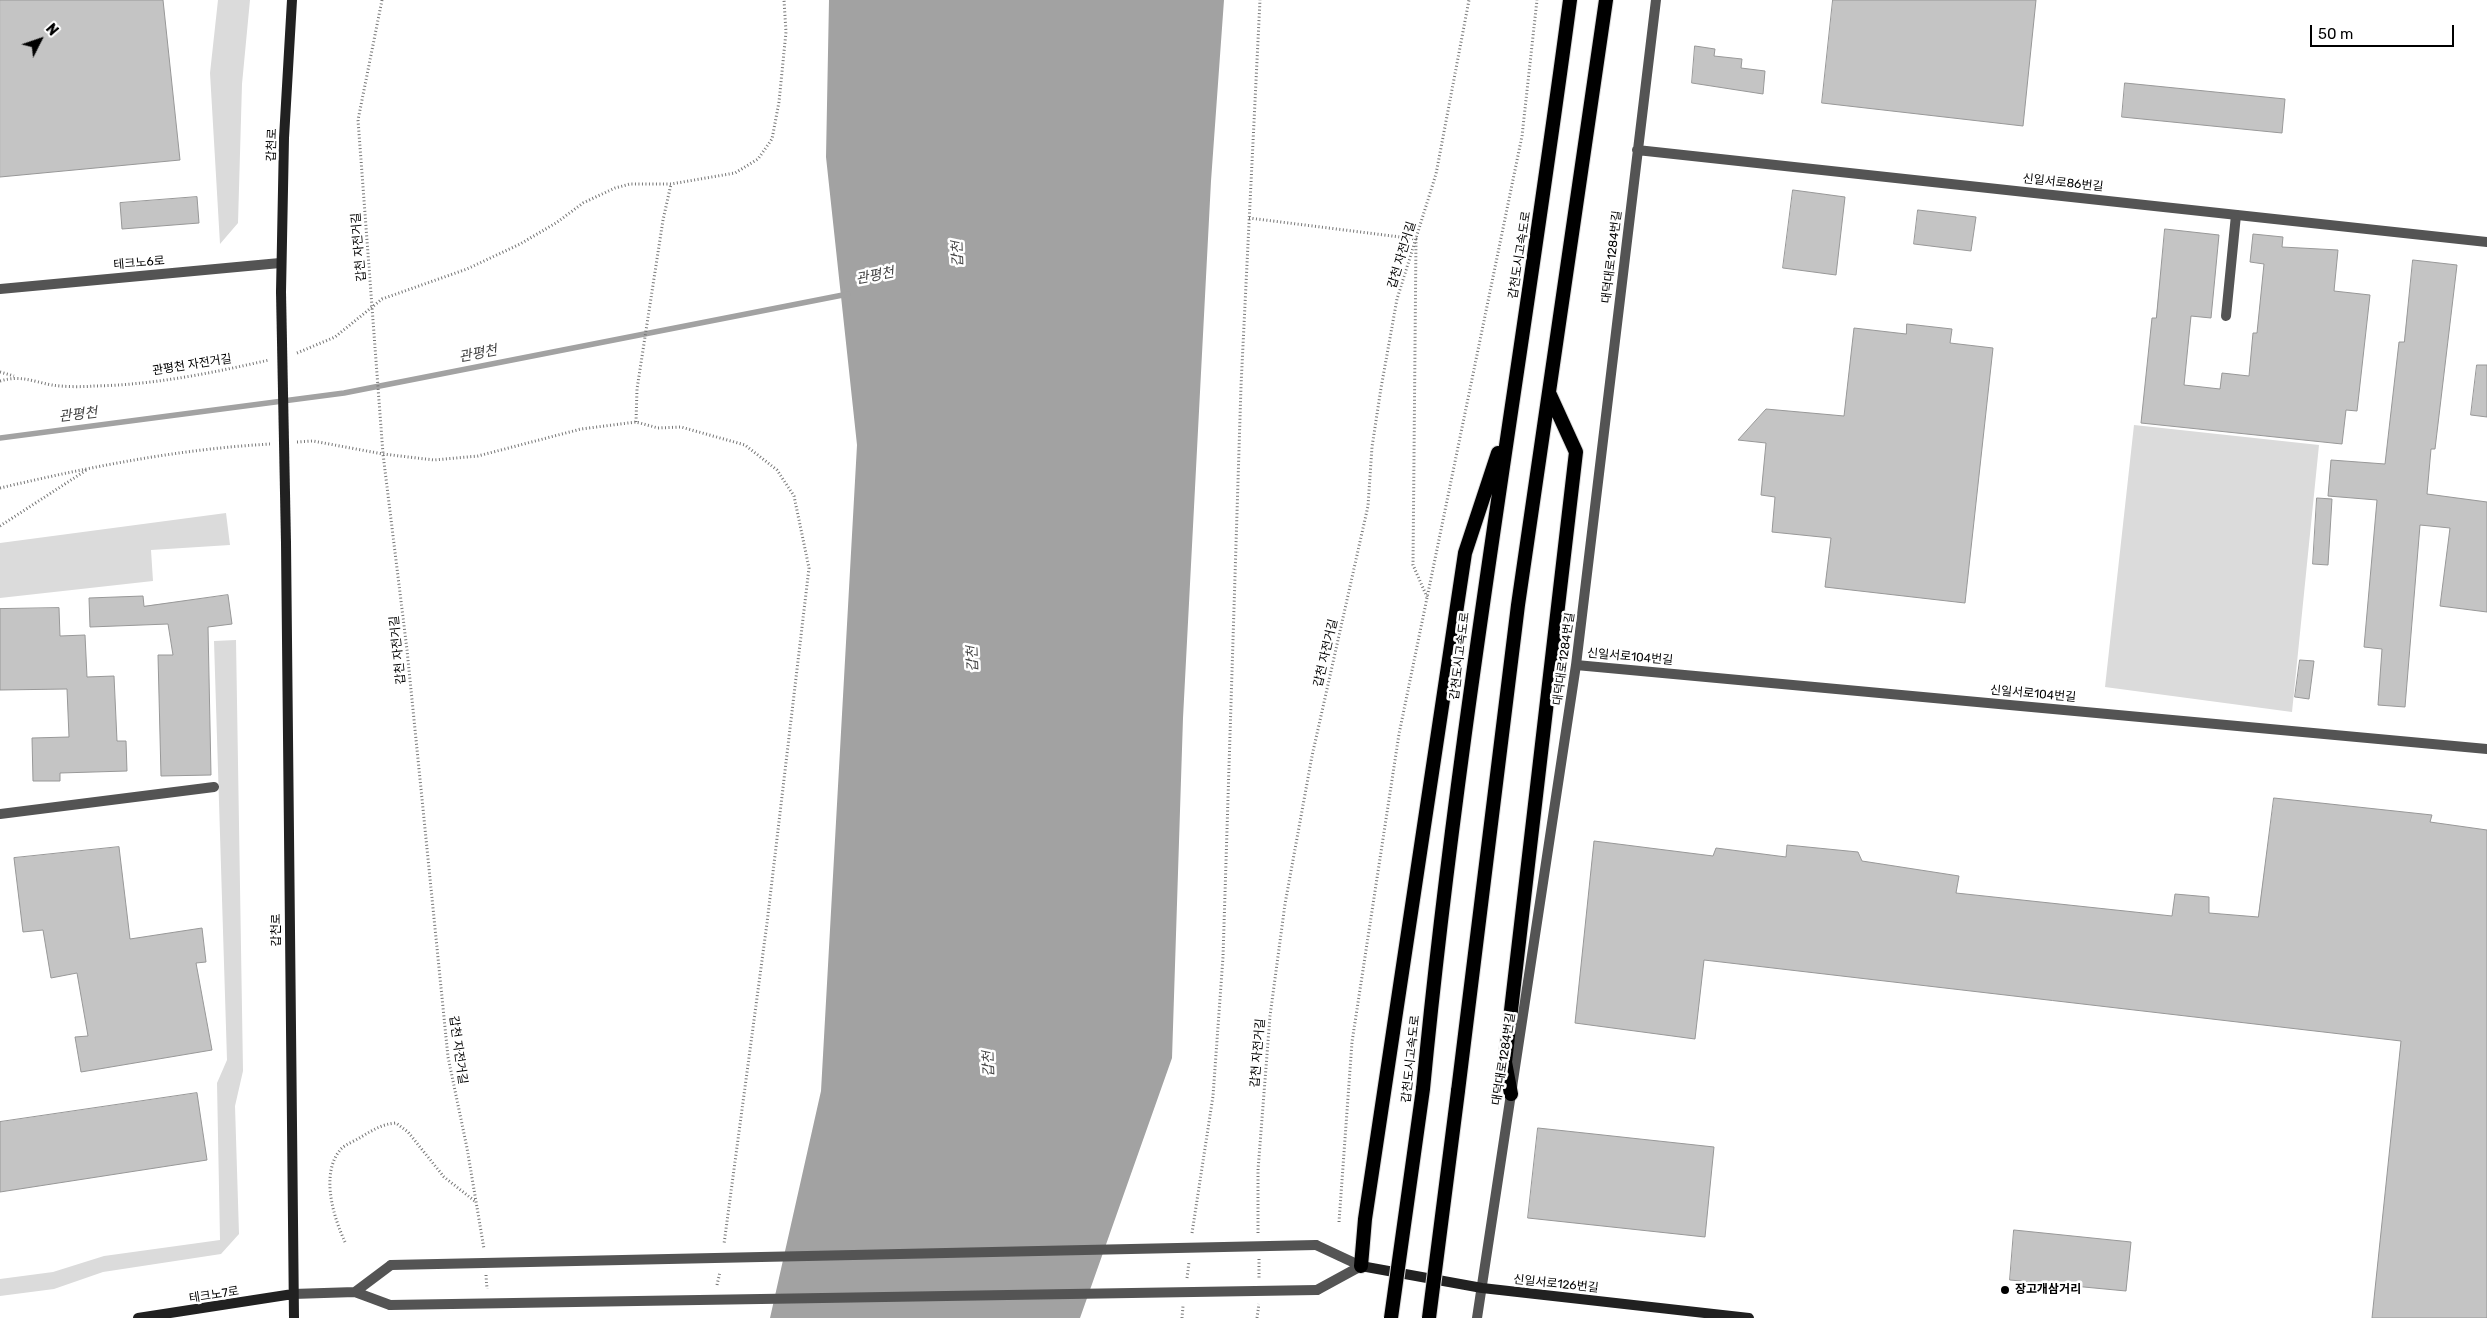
<!DOCTYPE html>
<html>
<head>
<meta charset="utf-8">
<style>
	body { margin:0 }
	#map { position:relative; width:2487px; height:1318px; overflow:hidden; background:#fff; font-family:Rubik,sans-serif }
	canvas { display:block }
	.north { position:absolute; left:15px; top:15px; width:50px; height:50px; -webkit-text-stroke:4px #fff; paint-order:stroke; rotate:49deg; font-size:14px; font-weight:700; line-height:20px; text-align:center; color:#000 }
	.north::after { content:''; display:block; margin:auto; width:18px; height:22px; background:#000; clip-path:polygon(50% 0,100% 100%,50% 72%,0 100%) }
	.scale { position:absolute; left:2310px; top:25px; width:144px; height:22px; box-sizing:border-box; border:2px solid #000; border-top:0; padding-left:6px; font-size:15px; line-height:18px; white-space:nowrap; color:#000; -webkit-text-stroke:4px #fff; paint-order:stroke }
</style>
</head>
<body>
<div id="map">
<canvas width="2487" height="1318"></canvas>
<div class="north">N</div>
<div class="scale">50 m</div>
</div>
<script>
const g = document.querySelector('canvas').getContext('2d');
g.lineJoin = 'round';
function fillPath(path, color) { g.fillStyle = color; g.fill(path, 'evenodd'); }
function strokePath(path, color, width, dash) { g.strokeStyle = color; g.lineWidth = width; g.lineCap = dash ? 'butt' : 'round'; g.setLineDash(dash || []); g.stroke(path); }
function drawText(font, color, halo, rows, align = 'center') {
  g.font = font + ' Rubik,"Noto Sans KR",sans-serif'; g.lineWidth = 5; g.setLineDash([]); g.textBaseline = 'middle'; g.strokeStyle = halo; g.fillStyle = color; for (const [text, x, y, turn = 0] of rows) {
    g.save(); g.translate(x, y); g.rotate((+turn || 0) * Math.PI / 180); g.textAlign = isNaN(turn) ? turn : align; if (halo) g.strokeText(text, 0, 0); g.fillText(text, 0, 0); g.restore();
  }
}
fillPath(new Path2D(`
	M 218,0 L 250,0 L 242,84 L 238,223 L 220,244 L 210,73 Z
	M 2134,425 L 2319,445 L 2292,712 L 2105,687 Z
	M 226,513 L 230,545 L 151,550 L 153,581 L 0,598 L 0,543 Z
	M 236,640 L 243,1071 L 235,1106 L 239,1234 L 221,1254 L 103,1272 L 54,1289 L 0,1296 L 0,1279 L 53,1272 L 104,1256 L 220,1240 L 217,1083 L 227,1060 L 214,641 Z`), '#dbdbdb');
fillPath(new Path2D(`
	M 829,0 L 1224,0 L 1211,181 L 1183,718 L 1172,1058 L 1080,1318 L 770,1318 L 821,1091 L 857,445 L 826,157 Z`), '#a2a2a2');
strokePath(new Path2D(`
	M 0,438 L 344,393 L 848,294`), '#a2a2a2', 5.5);
const building = new Path2D(`
	M 0,0 L 163,0 L 180,160 L 0,177 Z
	M 1833,0 L 2036,0 L 2023,126 L 1822,103 Z
	M 1695,46 L 1715,49 L 1714,56 L 1742,59 L 1741,68 L 1765,71 L 1763,94 L 1692,83 Z
	M 2125,83 L 2285,99 L 2282,133 L 2122,117 Z
	M 1793,190 L 1845,197 L 1836,275 L 1783,268 Z
	M 197,197 L 199,223 L 122,229 L 120,203 Z
	M 1918,210 L 1976,217 L 1971,251 L 1914,244 Z
	M 2165,229 L 2219,235 L 2211,318 L 2191,316 L 2184,385 L 2220,389 L 2222,373 L 2249,376 L 2253,333 L 2257,333 L 2264,264 L 2250,262 L 2253,234 L 2283,237 L 2282,247 L 2338,250 L 2334,291 L 2370,295 L 2357,411 L 2346,410 L 2342,444 L 2141,423 L 2152,318 L 2156,318 Z
	M 2413,260 L 2457,265 L 2435,449 L 2431,449 L 2427,494 L 2487,502 L 2487,612 L 2440,606 L 2450,528 L 2420,525 L 2405,707 L 2378,705 L 2382,649 L 2364,647 L 2377,500 L 2328,496 L 2331,460 L 2385,464 L 2399,342 L 2404,342 Z
	M 1907,324 L 1952,329 L 1950,343 L 1993,348 L 1965,603 L 1825,587 L 1831,538 L 1772,532 L 1775,497 L 1761,495 L 1766,443 L 1738,440 L 1766,409 L 1844,416 L 1854,328 L 1906,334 Z
	M 2477,365 L 2487,365 L 2487,417 L 2471,415 Z
	M 2317,498 L 2332,499 L 2328,565 L 2313,564 Z
	M 228,595 L 232,624 L 208,627 L 211,775 L 161,776 L 158,655 L 173,655 L 168,624 L 90,627 L 89,598 L 143,596 L 144,606 Z
	M 59,608 L 60,636 L 85,635 L 87,677 L 114,676 L 117,741 L 126,741 L 127,771 L 60,773 L 60,781 L 33,781 L 32,738 L 69,737 L 67,689 L 0,690 L 0,609 Z
	M 2300,660 L 2314,661 L 2309,699 L 2295,697 Z
	M 2274,798 L 2432,815 L 2430,822 L 2487,830 L 2487,1318 L 2372,1318 L 2401,1041 L 1704,960 L 1695,1039 L 1575,1023 L 1594,841 L 1713,856 L 1716,848 L 1786,857 L 1787,845 L 1858,852 L 1862,861 L 1959,876 L 1956,893 L 2172,916 L 2175,894 L 2209,897 L 2209,913 L 2258,917 Z
	M 119,847 L 130,939 L 202,928 L 206,962 L 196,963 L 212,1050 L 81,1072 L 75,1037 L 88,1036 L 77,973 L 51,978 L 43,930 L 23,932 L 14,858 Z
	M 197,1093 L 207,1160 L 0,1192 L 0,1122 Z
	M 1538,1128 L 1714,1147 L 1705,1237 L 1528,1218 Z
	M 2014,1230 L 2131,1242 L 2126,1291 L 2010,1280 Z`);
fillPath(building, '#c4c4c4');
strokePath(building, '#989898', 1);
const trunk = new Path2D(`
	M 1423,1089 C 1458,724 1522,363 1570,0
	M 1458,1091 L 1518,605 L 1606,0
	M 1511,1094 L 1505,1062 L 1576,452 L 1550,395
	M 1361,1266 L 1365,1219 L 1465,553 L 1498,453`);
strokePath(trunk, '#dbdbdb', 16);
strokePath(new Path2D(`
	M 382,0 L 358,120 L 383,454 L 407,650 L 448,1057 L 467,1148 L 484,1249
	M 1249,218 L 1416,239 L 1413,565 L 1427,597
	M 297,353 L 335,337 L 382,299 L 467,269 L 520,244 L 556,223 L 583,203 L 615,188 L 630,184 L 671,184 L 735,173 L 758,159 L 772,139 L 779,102 L 786,32 L 784,0
	M 0,372 L 14,376
	M 0,381 C 21,375 31,381 52,385 C 65,387 81,387 94,386 C 153,385 212,373 269,360
	M 636,422 L 637,389 L 663,220 L 671,184
	M 297,442 L 313,441 L 383,454 L 434,460 L 478,456 L 581,429 L 636,422 L 658,428 L 681,427 L 745,445 L 777,470 L 794,496 L 809,568 L 767,923 L 724,1244
	M 0,488 C 89,467 179,449 270,444
	M 0,526 L 88,469
	M 1339,1222 L 1352,1042 L 1399,734 L 1522,136 L 1537,0
	M 1192,1233 L 1213,1096 L 1223,957 L 1241,386 L 1260,0
	M 1258,1233 L 1258,1170 L 1270,1016 L 1285,904 L 1312,756 L 1368,506 L 1372,447 L 1381,388 L 1397,299 L 1436,174 L 1469,0
	M 345,1242 C 333,1216 320,1173 341,1149 C 346,1144 355,1141 361,1137 C 373,1130 382,1124 396,1123 L 408,1132 L 444,1177 L 476,1202
	M 1259,1259 L 1259,1278
	M 486,1275 L 487,1289
	M 1187,1278 L 1189,1262
	M 717,1285 L 720,1272
	M 1182,1318 L 1183,1306
	M 1257,1318 L 1259,1304`), '#767676', 3, [1, 2.5]);
strokePath(new Path2D(`
	M 2226,316 L 2236,215`), '#545454', 10);
strokePath(new Path2D(`
	M 1637,150 L 2487,242
	M 1576,665 L 2487,749
	M 0,814 L 214,787
	M 1477,1318 L 1576,665 L 1656,0`), '#545454', 10);
strokePath(new Path2D(`
	M 0,289 L 280,263
	M 1316,1245 L 1361,1266
	M 1317,1290 L 1361,1266
	M 355,1292 L 391,1265
	M 293,1294 L 355,1292 L 390,1305`), '#545454', 10);
strokePath(new Path2D(`
	M 281,292 L 284,138 L 292,0
	M 286,543 L 294,1318
	M 1361,1266 L 1482,1288 L 1749,1318
	M 138,1318 L 293,1294`), '#212121', 10);
strokePath(trunk, '#000', 14);
const trunkBridge = new Path2D(`
	M 1391,1318 L 1423,1089
	M 1429,1318 L 1458,1091`);
strokePath(trunkBridge, '#dbdbdb', 16, []);
strokePath(new Path2D(`
	M 391,1265 L 1316,1245
	M 390,1305 L 1317,1290`), '#545454', 10);
strokePath(new Path2D(`
	M 281,292 L 286,543`), '#212121', 10);
strokePath(trunkBridge, '#000', 14);
for (const [x, y, r, color] of [
	[2005,1290,5,"#000"]
]) { const dot = new Path2D(); dot.arc(x, y, r, 0, 2 * Math.PI); g.fillStyle = color; g.fill(dot); strokePath(dot, '#fff', 2); }
drawText('12px', '#000', '#fff', [
	["갑천로",272,145,-88],
	["신일서로86번길",2063,183,6],
	["갑천 자전거길",359,247,-95],
	["갑천 자전거길",1402,255,-73],
	["갑천도시고속도로",1520,255,-81],
	["대덕대로1284번길",1612,257,-83],
	["테크노6로",139,263,-5],
	["관평천 자전거길",192,365,-9],
	["갑천 자전거길",398,650,-96],
	["갑천 자전거길",1326,653,-77],
	["갑천도시고속도로",1460,656,-83],
	["신일서로104번길",1630,657,5],
	["대덕대로1284번길",1564,659,-82],
	["신일서로104번길",2033,694,5],
	["갑천로",277,930,-90],
	["갑천 자전거길",458,1050,82],
	["갑천 자전거길",1258,1053,-85],
	["갑천도시고속도로",1411,1059,-84],
	["대덕대로1284번길",1504,1059,-81],
	["신일서로126번길",1556,1284,6],
	["테크노7로",214,1295,-9]
]);
drawText('bold 12px', '#000', '#fff', [
	["장고개삼거리",2015,1290]
], 'left');
drawText('italic 14px', '#434343', '#fff', [
	["갑천",958,254,-92],
	["관평천",875,276,-11],
	["관평천",478,354,-11],
	["관평천",78,415,-7],
	["갑천",973,659,-92],
	["갑천",989,1064,-92]
]);
</script>
</body>
</html>
